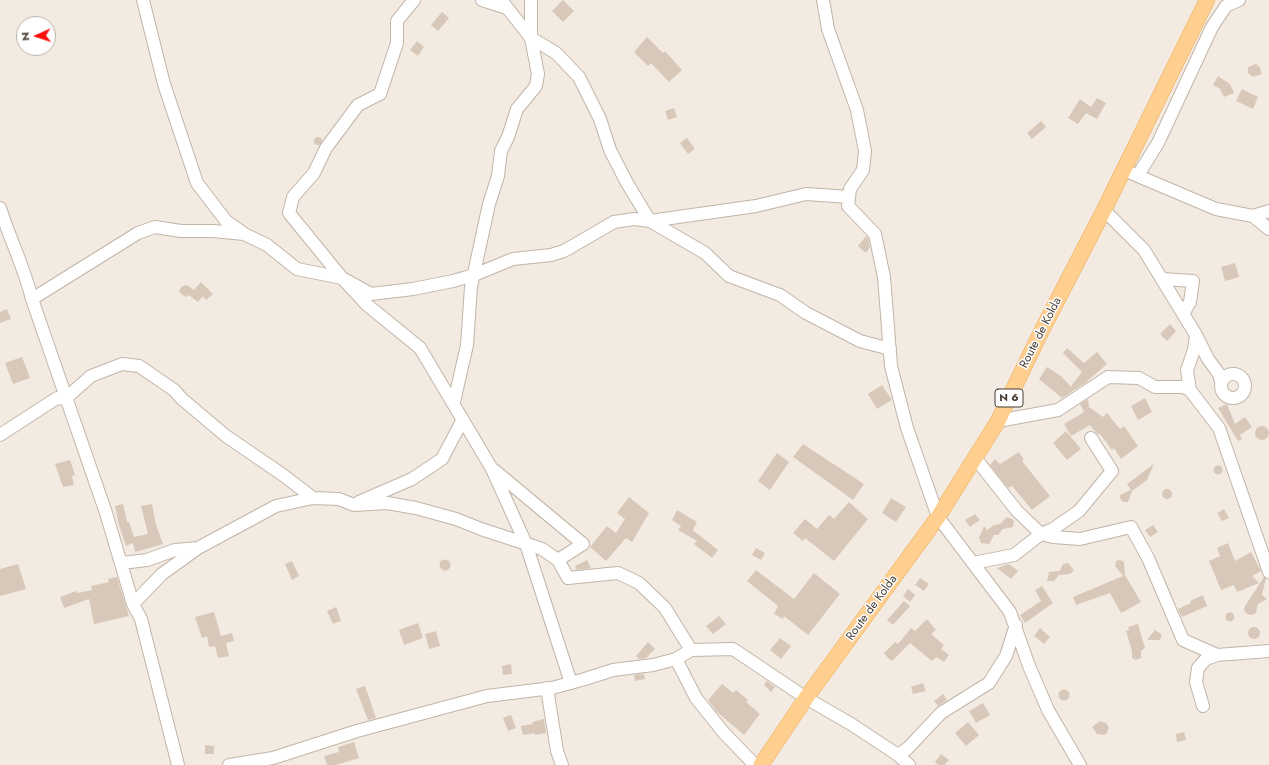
<!DOCTYPE html>
<html>
<head>
<meta charset="utf-8">
<style>
	body { margin:0 }
	#map { position:relative; width:1269px; height:765px; overflow:hidden; background:#f3ebe2; font-family:Jost,sans-serif }
	canvas { display:block }
	.north { position:absolute; left:16px; top:16px; width:40px; height:40px; box-sizing:border-box; background:#fff; border:1px solid #b5b1ad; border-radius:50%; rotate:267deg; font-size:11px; font-weight:700; line-height:16px; text-align:center; color:#453b32 }
	.north::after { content:''; display:block; margin:auto; width:14px; height:18px; background:#ff0e0d; clip-path:polygon(50% 0,100% 100%,50% 72%,0 100%) }
</style>
</head>
<body>
<div id="map">
<canvas width="1269" height="765"></canvas>
<div class="north">N</div>
</div>
<script>
const g = document.querySelector('canvas').getContext('2d');
g.lineJoin = 'round';
function fillPath(path, color) { g.fillStyle = color; g.fill(path, 'evenodd'); }
function strokePath(path, color, width, dash) { g.strokeStyle = color; g.lineWidth = width; g.lineCap = dash ? 'butt' : 'round'; g.setLineDash(dash || []); g.stroke(path); }
function drawText(font, color, halo, rows, align = 'center') {
  g.font = font + ' Jost,sans-serif'; g.lineWidth = 3; g.setLineDash([]); g.textBaseline = 'middle'; g.strokeStyle = halo; g.fillStyle = color; for (const [text, x, y, turn = 0] of rows) {
    g.save(); g.translate(x, y); g.rotate((+turn || 0) * Math.PI / 180); g.textAlign = isNaN(turn) ? turn : align; if (halo) g.strokeText(text, 0, 0); g.fillText(text, 0, 0); g.restore();
  }
}
fillPath(new Path2D(`
	M 563,0 L 574,11 L 563,22 L 552,11 Z
	M 442,12 L 449,18 L 438,31 L 431,25 Z
	M 647,37 L 663,53 L 665,51 L 682,70 L 669,82 L 651,63 L 648,66 L 634,52 Z
	M 417,41 L 424,47 L 418,56 L 410,50 Z
	M 1256,64 L 1260,68 L 1262,74 L 1253,77 L 1248,73 L 1248,67 Z
	M 1218,76 L 1230,84 L 1234,93 L 1224,97 L 1220,89 L 1213,85 Z
	M 1242,89 L 1258,97 L 1253,109 L 1236,101 Z
	M 1097,98 L 1106,103 L 1097,119 L 1086,113 L 1078,124 L 1068,118 L 1080,99 L 1091,107 Z
	M 674,108 L 677,117 L 668,120 L 665,111 Z
	M 1041,121 L 1046,127 L 1032,139 L 1027,133 Z
	M314 141a4 4 0 1 1 8 0a4 4 0 1 1-8 0Z
	M 687,138 L 695,149 L 688,154 L 680,143 Z
	M 866,236 L 868,238 L 870,247 L 866,253 L 858,246 Z
	M 1235,263 L 1239,277 L 1225,281 L 1221,267 Z
	M 201,282 L 213,294 L 206,300 L 203,296 L 198,302 L 189,295 L 186,297 L 181,294 L 179,291 L 182,286 L 187,285 L 194,290 Z
	M 7,309 L 11,319 L 0,323 L 0,312 Z
	M 1170,324 L 1176,331 L 1167,341 L 1160,334 Z
	M 1067,348 L 1084,363 L 1097,352 L 1107,364 L 1085,383 L 1062,398 L 1039,379 L 1047,367 L 1061,376 L 1072,388 L 1071,386 L 1082,372 L 1063,353 Z
	M 22,357 L 30,378 L 13,384 L 5,363 Z
	M 882,385 L 892,400 L 877,409 L 868,394 Z
	M 1145,398 L 1152,412 L 1138,420 L 1131,406 Z
	M 1088,399 L 1089,407 L 1103,417 L 1107,413 L 1120,429 L 1124,426 L 1138,446 L 1121,459 L 1114,448 L 1112,450 L 1099,433 L 1098,435 L 1090,425 L 1071,436 L 1064,424 L 1084,412 L 1080,404 Z
	M 1227,404 L 1235,424 L 1245,417 L 1252,427 L 1240,435 L 1242,439 L 1238,441 L 1218,408 Z
	M1255 433a7 7 0 1 1 14 0a7 7 0 1 1-14 0Z
	M 1066,431 L 1081,449 L 1067,460 L 1053,443 Z
	M 803,444 L 864,484 L 853,500 L 793,457 Z
	M 1019,452 L 1024,460 L 1022,461 L 1050,496 L 1032,510 L 1012,486 L 1008,488 L 990,465 L 995,459 L 1000,464 Z
	M 777,453 L 789,462 L 770,490 L 758,481 Z
	M 70,460 L 75,475 L 72,476 L 74,485 L 63,487 L 55,464 Z
	M 1154,464 L 1147,480 L 1132,491 L 1128,502 L 1123,502 L 1120,498 L 1120,495 L 1131,490 L 1127,484 Z
	M1213.5 470a4.5 4.5 0 1 1 9 0a4.5 4.5 0 1 1-9 0Z
	M1162 494a5 5 0 1 1 10 0a5 5 0 1 1-10 0Z
	M 629,497 L 649,513 L 632,542 L 626,538 L 606,561 L 590,547 L 607,526 L 616,533 L 625,519 L 617,513 Z
	M 891,498 L 906,507 L 896,522 L 882,513 Z
	M 849,502 L 868,519 L 834,561 L 805,538 L 803,541 L 793,533 L 805,519 L 817,529 L 829,515 L 834,519 Z
	M 123,504 L 127,522 L 129,522 L 134,537 L 148,534 L 141,506 L 152,504 L 156,525 L 163,544 L 135,552 L 133,543 L 126,546 L 119,525 L 115,506 Z
	M 1224,509 L 1229,518 L 1222,521 L 1217,513 Z
	M 677,510 L 697,522 L 693,530 L 718,550 L 712,558 L 694,544 L 697,541 L 678,530 L 681,526 L 672,520 Z
	M 975,514 L 980,520 L 970,527 L 965,520 Z
	M 1007,517 L 1014,520 L 1013,527 L 1003,529 L 998,535 L 994,535 L 989,544 L 981,543 L 979,538 L 984,526 L 987,530 L 994,525 L 1000,524 Z
	M 1153,525 L 1158,532 L 1150,537 L 1145,530 Z
	M 1228,543 L 1235,561 L 1251,552 L 1261,571 L 1252,576 L 1259,583 L 1237,592 L 1234,585 L 1221,590 L 1209,561 L 1220,556 L 1217,548 Z
	M 756,548 L 765,553 L 761,560 L 752,555 Z
	M439.5 565a5.5 5.5 0 1 1 11 0a5.5 5.5 0 1 1-11 0Z
	M 587,560 L 591,568 L 577,570 L 575,566 Z
	M 1120,560 L 1124,562 L 1125,575 L 1141,602 L 1121,613 L 1110,593 L 1076,605 L 1073,597 L 1123,576 L 1115,566 L 1116,561 Z
	M 292,561 L 299,576 L 292,580 L 285,564 Z
	M 1068,563 L 1074,570 L 1070,574 L 1059,575 L 1054,581 L 1047,581 L 1049,572 L 1060,571 L 1063,564 Z
	M 18,564 L 26,589 L 0,596 L 0,569 Z
	M 1009,564 L 1018,571 L 1011,579 L 997,568 Z
	M 756,570 L 794,599 L 814,573 L 840,594 L 808,635 L 784,616 L 783,619 L 774,614 L 778,606 L 747,581 Z
	M 117,577 L 129,616 L 94,624 L 89,599 L 64,608 L 60,597 L 76,591 L 77,593 L 92,590 L 91,586 L 109,582 L 108,579 Z
	M 1264,577 L 1266,578 L 1262,595 L 1267,599 L 1258,604 L 1256,613 L 1252,615 L 1247,614 L 1244,610 L 1245,606 Z
	M 920,578 L 929,584 L 924,591 L 915,585 Z
	M 1042,586 L 1053,603 L 1025,623 L 1020,615 L 1041,601 L 1035,590 Z
	M 908,589 L 915,595 L 910,602 L 903,596 Z
	M 1203,595 L 1207,606 L 1182,617 L 1178,609 L 1191,603 L 1190,601 Z
	M 904,601 L 910,606 L 893,625 L 887,620 Z
	M 336,607 L 341,621 L 333,624 L 327,611 Z
	M 214,612 L 221,636 L 232,633 L 234,641 L 226,643 L 229,656 L 218,658 L 215,646 L 209,647 L 207,636 L 202,638 L 195,617 Z
	M1225.5 617a4.5 4.5 0 1 1 9 0a4.5 4.5 0 1 1-9 0Z
	M 719,616 L 726,624 L 713,634 L 706,626 Z
	M 927,619 L 936,630 L 931,634 L 944,645 L 941,649 L 949,655 L 944,662 L 936,657 L 932,661 L 910,643 L 892,661 L 888,658 L 884,653 L 895,642 L 898,644 L 911,628 L 915,631 Z
	M 418,623 L 423,638 L 404,645 L 399,630 Z
	M 1138,624 L 1145,648 L 1141,651 L 1141,658 L 1136,660 L 1132,658 L 1132,651 L 1126,631 L 1129,630 L 1128,627 Z
	M1248 633a6 6 0 1 1 12 0a6 6 0 1 1-12 0Z
	M 1040,628 L 1050,637 L 1044,644 L 1034,636 Z
	M 1155,630 L 1162,635 L 1160,640 L 1147,640 Z
	M 436,631 L 440,646 L 429,649 L 425,634 Z
	M 780,638 L 791,646 L 781,659 L 770,650 Z
	M 648,642 L 655,649 L 646,658 L 639,659 L 636,656 Z
	M 511,664 L 512,674 L 503,675 L 502,666 Z
	M 644,674 L 645,679 L 635,681 L 634,675 Z
	M 767,681 L 775,687 L 771,692 L 764,685 Z
	M 923,683 L 926,691 L 913,694 L 911,687 Z
	M 722,684 L 733,693 L 736,690 L 748,700 L 746,702 L 760,714 L 744,735 L 717,712 L 708,700 Z
	M 365,686 L 376,718 L 368,720 L 356,689 Z
	M1058.5 695a5.5 5.5 0 1 1 11 0a5.5 5.5 0 1 1-11 0Z
	M 943,694 L 947,700 L 938,706 L 934,701 Z
	M 983,703 L 990,715 L 976,723 L 969,711 Z
	M 511,715 L 516,728 L 508,731 L 503,718 Z
	M 544,719 L 546,733 L 535,735 L 535,733 L 523,735 L 521,726 L 533,724 L 532,722 Z
	M 1100,721 L 1106,723 L 1109,728 L 1106,734 L 1103,735 L 1097,734 L 1092,727 Z
	M 968,722 L 979,735 L 966,746 L 955,733 Z
	M 1184,732 L 1186,740 L 1177,742 L 1176,734 Z
	M 354,742 L 359,758 L 336,765 L 327,765 L 324,756 L 339,752 L 338,747 Z
	M 205,745 L 214,746 L 214,754 L 205,754 Z
	M 941,754 L 949,760 L 944,765 L 938,765 L 935,762 Z`), '#d8c8b9');
const minor = new Path2D(`
	M 143,0 L 164,84 L 197,183 L 226,221 L 243,233
	M 414,0 L 397,21 L 397,43 L 380,94 L 358,105 L 326,148 L 314,173 L 293,197 L 289,213 L 342,278 L 371,294 L 413,289 L 453,281 L 474,275 L 513,259 L 551,255 L 564,251 L 614,222 L 634,219 L 650,221 L 756,206 L 806,194 L 849,197
	M 482,0 L 507,8
	M 501,0 L 531,38 L 556,53 L 579,77 L 600,119 L 610,150 L 627,183 L 650,221 L 705,253 L 729,276 L 780,295 L 806,313 L 860,341 L 890,349
	M 823,0 L 828,29 L 857,110 L 865,151 L 863,170 L 850,189 L 848,206 L 875,234 L 884,277 L 891,366 L 907,428 L 938,517 L 1010,612 L 1029,666 L 1048,710 L 1080,765
	M 1131,173 L 1216,209 L 1253,216 L 1269,229
	M 1138,175 L 1158,143 L 1212,27 L 1226,6 L 1239,0
	M 0,208 C 10,239 24,267 32,299
	M 1104,210 L 1144,250 L 1196,335 L 1194,350 L 1187,370 L 1190,390 L 1219,428 L 1269,572
	M 1253,216 L 1269,211
	M 1162,279 L 1193,281 L 1190,302 L 1183,314
	M 1196,335 L 1208,359 L 1219,374 L 1221,382
	M1221 386a12 12 0 1 1 24 0a12 12 0 1 1-24 0Z
	M 454,402 L 467,345 L 471,287 L 489,204 L 498,176 L 501,151 L 508,137 L 517,109 L 536,86 L 538,74 L 531,38 L 531,0
	M 998,421 L 1058,410 L 1108,377 L 1139,378 L 1155,387 L 1183,387 L 1190,390
	M 0,435 L 57,398 L 65,399 L 91,376 L 122,364 L 139,366 L 174,390 L 182,399 L 226,436 L 283,475 L 313,498
	M 976,459 L 1017,511 L 1041,534 L 1053,537 L 1080,539 L 1131,527 L 1148,558 L 1183,640 L 1217,655
	M 494,470 L 583,544 L 558,560 L 568,578 L 618,573 L 639,583 L 665,608 L 691,650
	M 359,502 L 412,479 L 442,459 L 462,421
	M 122,563 L 147,560 L 175,550 L 198,548
	M 973,563 L 1014,555 L 1041,534 L 1053,529 L 1079,511 L 1112,471 L 1091,438
	M 133,604 L 162,574 L 198,548 L 276,506 L 313,498 L 339,499 L 354,505 L 387,503 L 416,508 L 456,519 L 481,529 L 542,549 L 558,560
	M 676,659 L 696,698 L 724,733 L 755,765
	M 547,688 L 557,751 L 562,765
	M 1203,706 L 1196,682 L 1198,668 L 1206,659 L 1217,655 L 1269,651
	M 898,755 L 908,748 L 941,713 L 989,683 L 1006,656 L 1016,625
	M 178,765 L 141,619 L 133,604 L 106,513 L 32,299 L 138,233 L 155,227 L 181,231 L 213,231 L 244,234 L 267,245 L 297,269 L 342,278 L 366,304 L 420,348 L 492,469 L 526,544 L 571,683
	M 229,765 L 273,758 L 357,731 L 487,696 L 552,688 L 585,679 L 613,670 L 653,665 L 676,659 L 691,650 L 733,649 L 806,698 L 851,724 L 898,755 L 909,765`);
const major = new Path2D(`
	M 761,765 L 806,698 L 938,517 L 998,421 L 1040,334 L 1104,210 L 1207,0`);
strokePath(minor, '#c2b4a7', 14);
strokePath(major, '#ea5', 16);
strokePath(minor, '#fff', 12);
strokePath(major, '#ffcf8f', 15);
for (const [x, y, w] of [
	[1009,398,28]
]) { const box = new Path2D(); box.roundRect(x - w / 2, y - 9, w, 18, 3); g.fillStyle = '#fff'; g.fill(box); strokePath(box, '#453b32', 1); }
drawText('bold 11px', '#453b32', null, [
	["N 6",1009,398]
]);
drawText('12px', '#453b32', '#fff', [
	["Route de Kolda",1041,333,-63],
	["Route de Kolda",872,608,-54]
]);
</script>
</body>
</html>
